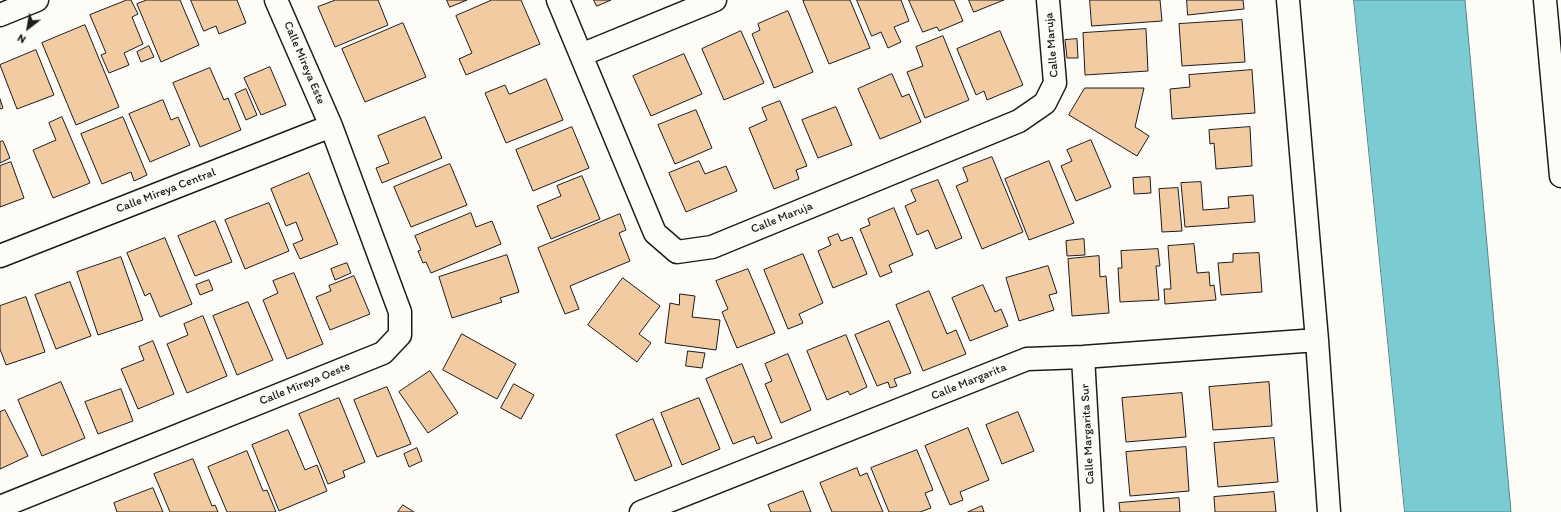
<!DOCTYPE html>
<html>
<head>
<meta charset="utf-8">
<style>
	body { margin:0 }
	#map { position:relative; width:1561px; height:512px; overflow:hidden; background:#fdfcf7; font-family:Itim,sans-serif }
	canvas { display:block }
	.north { position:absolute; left:8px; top:8px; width:40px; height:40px; -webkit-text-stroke:3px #fdfcf7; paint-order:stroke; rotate:211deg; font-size:11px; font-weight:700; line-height:16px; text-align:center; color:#1c1c1c }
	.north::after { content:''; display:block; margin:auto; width:14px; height:18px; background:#1c1c1c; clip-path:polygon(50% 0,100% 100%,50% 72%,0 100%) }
</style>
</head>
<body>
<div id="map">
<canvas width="1561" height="512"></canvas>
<div class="north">N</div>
</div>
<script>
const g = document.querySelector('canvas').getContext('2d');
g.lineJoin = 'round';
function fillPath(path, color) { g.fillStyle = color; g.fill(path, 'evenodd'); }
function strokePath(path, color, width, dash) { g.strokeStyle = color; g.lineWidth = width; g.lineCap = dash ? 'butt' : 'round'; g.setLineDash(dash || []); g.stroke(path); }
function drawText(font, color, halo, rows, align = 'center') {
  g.font = font + ' Itim,sans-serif'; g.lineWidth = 3.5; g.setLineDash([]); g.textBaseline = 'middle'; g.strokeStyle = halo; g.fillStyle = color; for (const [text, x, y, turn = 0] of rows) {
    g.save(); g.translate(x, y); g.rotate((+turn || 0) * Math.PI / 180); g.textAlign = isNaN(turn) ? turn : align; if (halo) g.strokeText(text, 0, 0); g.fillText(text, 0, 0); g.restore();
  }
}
const water = new Path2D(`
	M 1354,0 L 1465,0 L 1511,512 L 1405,512 Z`);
fillPath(water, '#7bccd2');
strokePath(water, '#558689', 1);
const building = new Path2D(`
	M 127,0 L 131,0 L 138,14 L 132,17 L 143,44 L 124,53 L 129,65 L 109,73 L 101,55 L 106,53 L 90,15 Z
	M 147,0 L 180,0 L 199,45 L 161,62 L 137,4 Z
	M 191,0 L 237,0 L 246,23 L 219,34 L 216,26 L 204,31 Z
	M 336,0 L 378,0 L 388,25 L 335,47 L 318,7 Z
	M 447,0 L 467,0 L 450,7 Z
	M 492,0 L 521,0 L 540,44 L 466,75 L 459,59 L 472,53 L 456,16 Z
	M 594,0 L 611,0 L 597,6 Z
	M 806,0 L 850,0 L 870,48 L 829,64 L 803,1 Z
	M 857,0 L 901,0 L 909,21 L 894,27 L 901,42 L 888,48 L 881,32 L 872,36 Z
	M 909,0 L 954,0 L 963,21 L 939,31 L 937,27 L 923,32 Z
	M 969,0 L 1004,0 L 974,12 Z
	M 1090,0 L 1160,0 L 1162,21 L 1092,26 Z
	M 1187,0 L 1243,0 L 1244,9 L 1188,15 Z
	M 788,11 L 813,72 L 774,88 L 752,34 L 760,30 L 758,24 Z
	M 1242,20 L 1245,62 L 1182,66 L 1179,24 Z
	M 403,23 L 426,77 L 365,102 L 342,49 Z
	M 85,25 L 119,107 L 76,125 L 42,43 Z
	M 1146,29 L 1148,71 L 1085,75 L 1083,33 Z
	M 741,31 L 764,83 L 724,100 L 702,49 Z
	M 1000,31 L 1023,85 L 987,100 L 984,91 L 976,95 L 957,49 Z
	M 943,36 L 969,100 L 925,118 L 907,72 L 923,66 L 916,47 Z
	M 1077,39 L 1078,58 L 1067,58 L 1065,40 Z
	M 149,46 L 154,57 L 141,62 L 137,52 Z
	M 36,50 L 54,95 L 17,109 L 0,65 Z
	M 684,54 L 702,94 L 651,116 L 633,76 Z
	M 270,67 L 286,105 L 261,115 L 244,78 Z
	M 210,68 L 224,100 L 228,98 L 241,130 L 200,147 L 173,83 Z
	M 1252,70 L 1255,113 L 1172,119 L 1170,89 L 1190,87 L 1189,75 Z
	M 892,74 L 902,97 L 909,94 L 921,122 L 880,139 L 858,89 Z
	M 546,79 L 563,120 L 506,143 L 485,93 L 505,85 L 509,94 Z
	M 1085,88 L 1144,88 L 1135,127 L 1149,136 L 1137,156 L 1069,115 Z
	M 246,89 L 257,115 L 246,120 L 235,94 Z
	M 0,99 L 3,108 L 0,109 Z
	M 163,100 L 171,120 L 178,117 L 190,145 L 150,162 L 129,114 Z
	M 780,101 L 807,166 L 796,170 L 799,179 L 774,189 L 749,128 L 767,120 L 762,108 Z
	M 836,107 L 852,145 L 818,158 L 802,120 Z
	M 696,110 L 712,148 L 675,164 L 658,125 Z
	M 62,117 L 90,183 L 53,198 L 33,150 L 56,140 L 49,123 Z
	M 123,117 L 147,175 L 134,181 L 131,172 L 102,184 L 81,134 Z
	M 425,117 L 442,158 L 382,183 L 376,168 L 389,163 L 378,136 Z
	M 572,127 L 589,168 L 533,191 L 516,150 Z
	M 1250,127 L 1252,166 L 1216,169 L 1214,143 L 1210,144 L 1209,130 Z
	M 1091,140 L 1111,187 L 1076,201 L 1061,166 L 1072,161 L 1067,150 Z
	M 3,141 L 10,158 L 0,163 L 0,142 Z
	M 992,157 L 1023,232 L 982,249 L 956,186 L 968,181 L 963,168 Z
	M 699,161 L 705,174 L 726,166 L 737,191 L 686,212 L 669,173 Z
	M 1049,161 L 1074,223 L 1029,240 L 1005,179 Z
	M 11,162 L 24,198 L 0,207 L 0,166 Z
	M 450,164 L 467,205 L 411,227 L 394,187 Z
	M 309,173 L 338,244 L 300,259 L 293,244 L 303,240 L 296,222 L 286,226 L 271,189 Z
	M 582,176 L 600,219 L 551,239 L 537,206 L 561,196 L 557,186 Z
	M 1150,177 L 1151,193 L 1134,194 L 1133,178 Z
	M 938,180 L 962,238 L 936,249 L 928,230 L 917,235 L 905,206 L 916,201 L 911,190 Z
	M 1201,182 L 1203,210 L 1229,208 L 1228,197 L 1253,195 L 1255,222 L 1185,227 L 1181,183 Z
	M 1178,188 L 1182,231 L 1162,232 L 1159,189 Z
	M 269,203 L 289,251 L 245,269 L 225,220 Z
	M 894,208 L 913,255 L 889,265 L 892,272 L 880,277 L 860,229 L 870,225 L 868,219 Z
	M 471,213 L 476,227 L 492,221 L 501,244 L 431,273 L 426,262 L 423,263 L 418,251 L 421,250 L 415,236 Z
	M 620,214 L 626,230 L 619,233 L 630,261 L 570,286 L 579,309 L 565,314 L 538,248 Z
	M 215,221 L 232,262 L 195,276 L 178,236 Z
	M 838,234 L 841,241 L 852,237 L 867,274 L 833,288 L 818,251 L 831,245 L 828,238 Z
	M 165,238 L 192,304 L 160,317 L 150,293 L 145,296 L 127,253 Z
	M 1084,239 L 1085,255 L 1067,256 L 1066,241 Z
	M 1194,244 L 1197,273 L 1209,272 L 1210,286 L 1214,285 L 1216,300 L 1165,304 L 1164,289 L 1171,289 L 1168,246 Z
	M 1158,249 L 1160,266 L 1156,266 L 1159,300 L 1120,302 L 1118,268 L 1122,268 L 1121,251 Z
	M 1259,253 L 1262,292 L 1221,295 L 1218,263 L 1233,262 L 1233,254 Z
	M 803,254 L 823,303 L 799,314 L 803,323 L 788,329 L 764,270 Z
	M 507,255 L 519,292 L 500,298 L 502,302 L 452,318 L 439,277 Z
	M 1099,256 L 1100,277 L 1106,276 L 1109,313 L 1072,316 L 1068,259 Z
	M 121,257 L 143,320 L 98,335 L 77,272 Z
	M 347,263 L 351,273 L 335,280 L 331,269 Z
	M 1048,266 L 1057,293 L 1049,295 L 1054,310 L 1019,321 L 1006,278 Z
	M 748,269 L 775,333 L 737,348 L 722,312 L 728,309 L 716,281 Z
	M 294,273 L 323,344 L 287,359 L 263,300 L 278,293 L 273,281 Z
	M 354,276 L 370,314 L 330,330 L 316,297 L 331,291 L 329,286 Z
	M 623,278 L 660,306 L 639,334 L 651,343 L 637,362 L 588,325 Z
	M 209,280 L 213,290 L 200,295 L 196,285 Z
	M 70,282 L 91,336 L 56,349 L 35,295 Z
	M 983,285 L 995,312 L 1001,309 L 1008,326 L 970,341 L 952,298 Z
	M 929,291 L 947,334 L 956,330 L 966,354 L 923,371 L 896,305 Z
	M 680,294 L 695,296 L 692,317 L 720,320 L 716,350 L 665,343 L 670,303 L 679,305 Z
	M 26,297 L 45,352 L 6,365 L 0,349 L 0,306 Z
	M 248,302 L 273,360 L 237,375 L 213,316 Z
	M 203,316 L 227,376 L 187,393 L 167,344 L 188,335 L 184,324 Z
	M 889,321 L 911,373 L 894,379 L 897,386 L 890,388 L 888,382 L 877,386 L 855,335 Z
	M 462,334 L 516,364 L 497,399 L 443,370 Z
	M 846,335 L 867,387 L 850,395 L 848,391 L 827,400 L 807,351 Z
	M 153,341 L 174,394 L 138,409 L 121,369 L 144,360 L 139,347 Z
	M 688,351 L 705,353 L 702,368 L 686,366 Z
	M 788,354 L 811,410 L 781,423 L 765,384 L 772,381 L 765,364 Z
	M 742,364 L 772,438 L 757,444 L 754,436 L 733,444 L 706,379 Z
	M 430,371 L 458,413 L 428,433 L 399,392 Z
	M 61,382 L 85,438 L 42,456 L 18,400 Z
	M 1269,382 L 1272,426 L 1213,430 L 1209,387 Z
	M 514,384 L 534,395 L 521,419 L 501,408 Z
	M 387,387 L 411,444 L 377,457 L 354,400 Z
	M 121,389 L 133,421 L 98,434 L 85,402 Z
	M 1182,393 L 1186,437 L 1126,442 L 1122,398 Z
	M 339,398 L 365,462 L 343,471 L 345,477 L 328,484 L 299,414 Z
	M 699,398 L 720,449 L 682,465 L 661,413 Z
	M 5,410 L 28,456 L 0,469 L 0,412 Z
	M 1018,412 L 1034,451 L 1002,464 L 986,425 Z
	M 653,419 L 672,466 L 635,481 L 616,435 Z
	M 968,428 L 989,480 L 960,492 L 963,500 L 950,505 L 925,446 Z
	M 288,430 L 305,470 L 317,465 L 327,491 L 279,511 L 252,445 Z
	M 1274,438 L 1278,482 L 1218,487 L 1214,443 Z
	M 1186,447 L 1189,491 L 1130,496 L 1126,452 Z
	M 417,448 L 422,461 L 409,467 L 404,454 Z
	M 917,450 L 933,490 L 925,493 L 931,508 L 920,512 L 889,512 L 871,468 Z
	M 247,451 L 263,491 L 267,490 L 276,512 L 227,512 L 208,467 Z
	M 193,459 L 212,506 L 215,505 L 218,512 L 170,512 L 154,474 Z
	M 857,468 L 860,476 L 867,473 L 883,512 L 832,512 L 820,483 Z
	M 153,488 L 163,512 L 117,512 L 114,503 Z
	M 803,491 L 811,512 L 771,512 L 768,505 Z
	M 1274,492 L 1276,512 L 1215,512 L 1214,497 Z
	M 1179,498 L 1180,512 L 1120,512 L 1119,503 Z
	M 403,505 L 414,512 L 398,512 Z
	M 982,506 L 984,512 L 968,512 Z`);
fillPath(building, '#f3cba3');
strokePath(building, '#1c1c1c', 1);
const minor = new Path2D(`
	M 558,0 L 655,233 L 677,252 L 712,247 L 1019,121 L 1045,103 L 1055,83 L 1048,0
	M 1288,0 L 1317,340 L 1329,512
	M 1545,0 L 1561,176
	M 0,15 L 37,0
	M 581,55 L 715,0
	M 0,256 L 331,126
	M 1083,357 L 1092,512
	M 0,507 L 383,353 L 400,335 L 400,312 L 331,126 L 276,0
	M 641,512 L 1027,359 L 1083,357 L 1317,340`);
strokePath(minor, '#1c1c1c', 25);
strokePath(minor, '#fdfcf7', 22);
drawText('12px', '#1c1c1c', '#fdfcf7', [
	["Calle Maruja",1052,45,-95],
	["Calle Mireya Este",304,63,67],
	["Calle Mireya Central",166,191,-21],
	["Calle Maruja",782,218,-22],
	["Calle Margarita",969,382,-22],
	["Calle Mireya Oeste",305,384,-22],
	["Calle Margarita Sur",1088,434,-93]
]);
</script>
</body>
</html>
